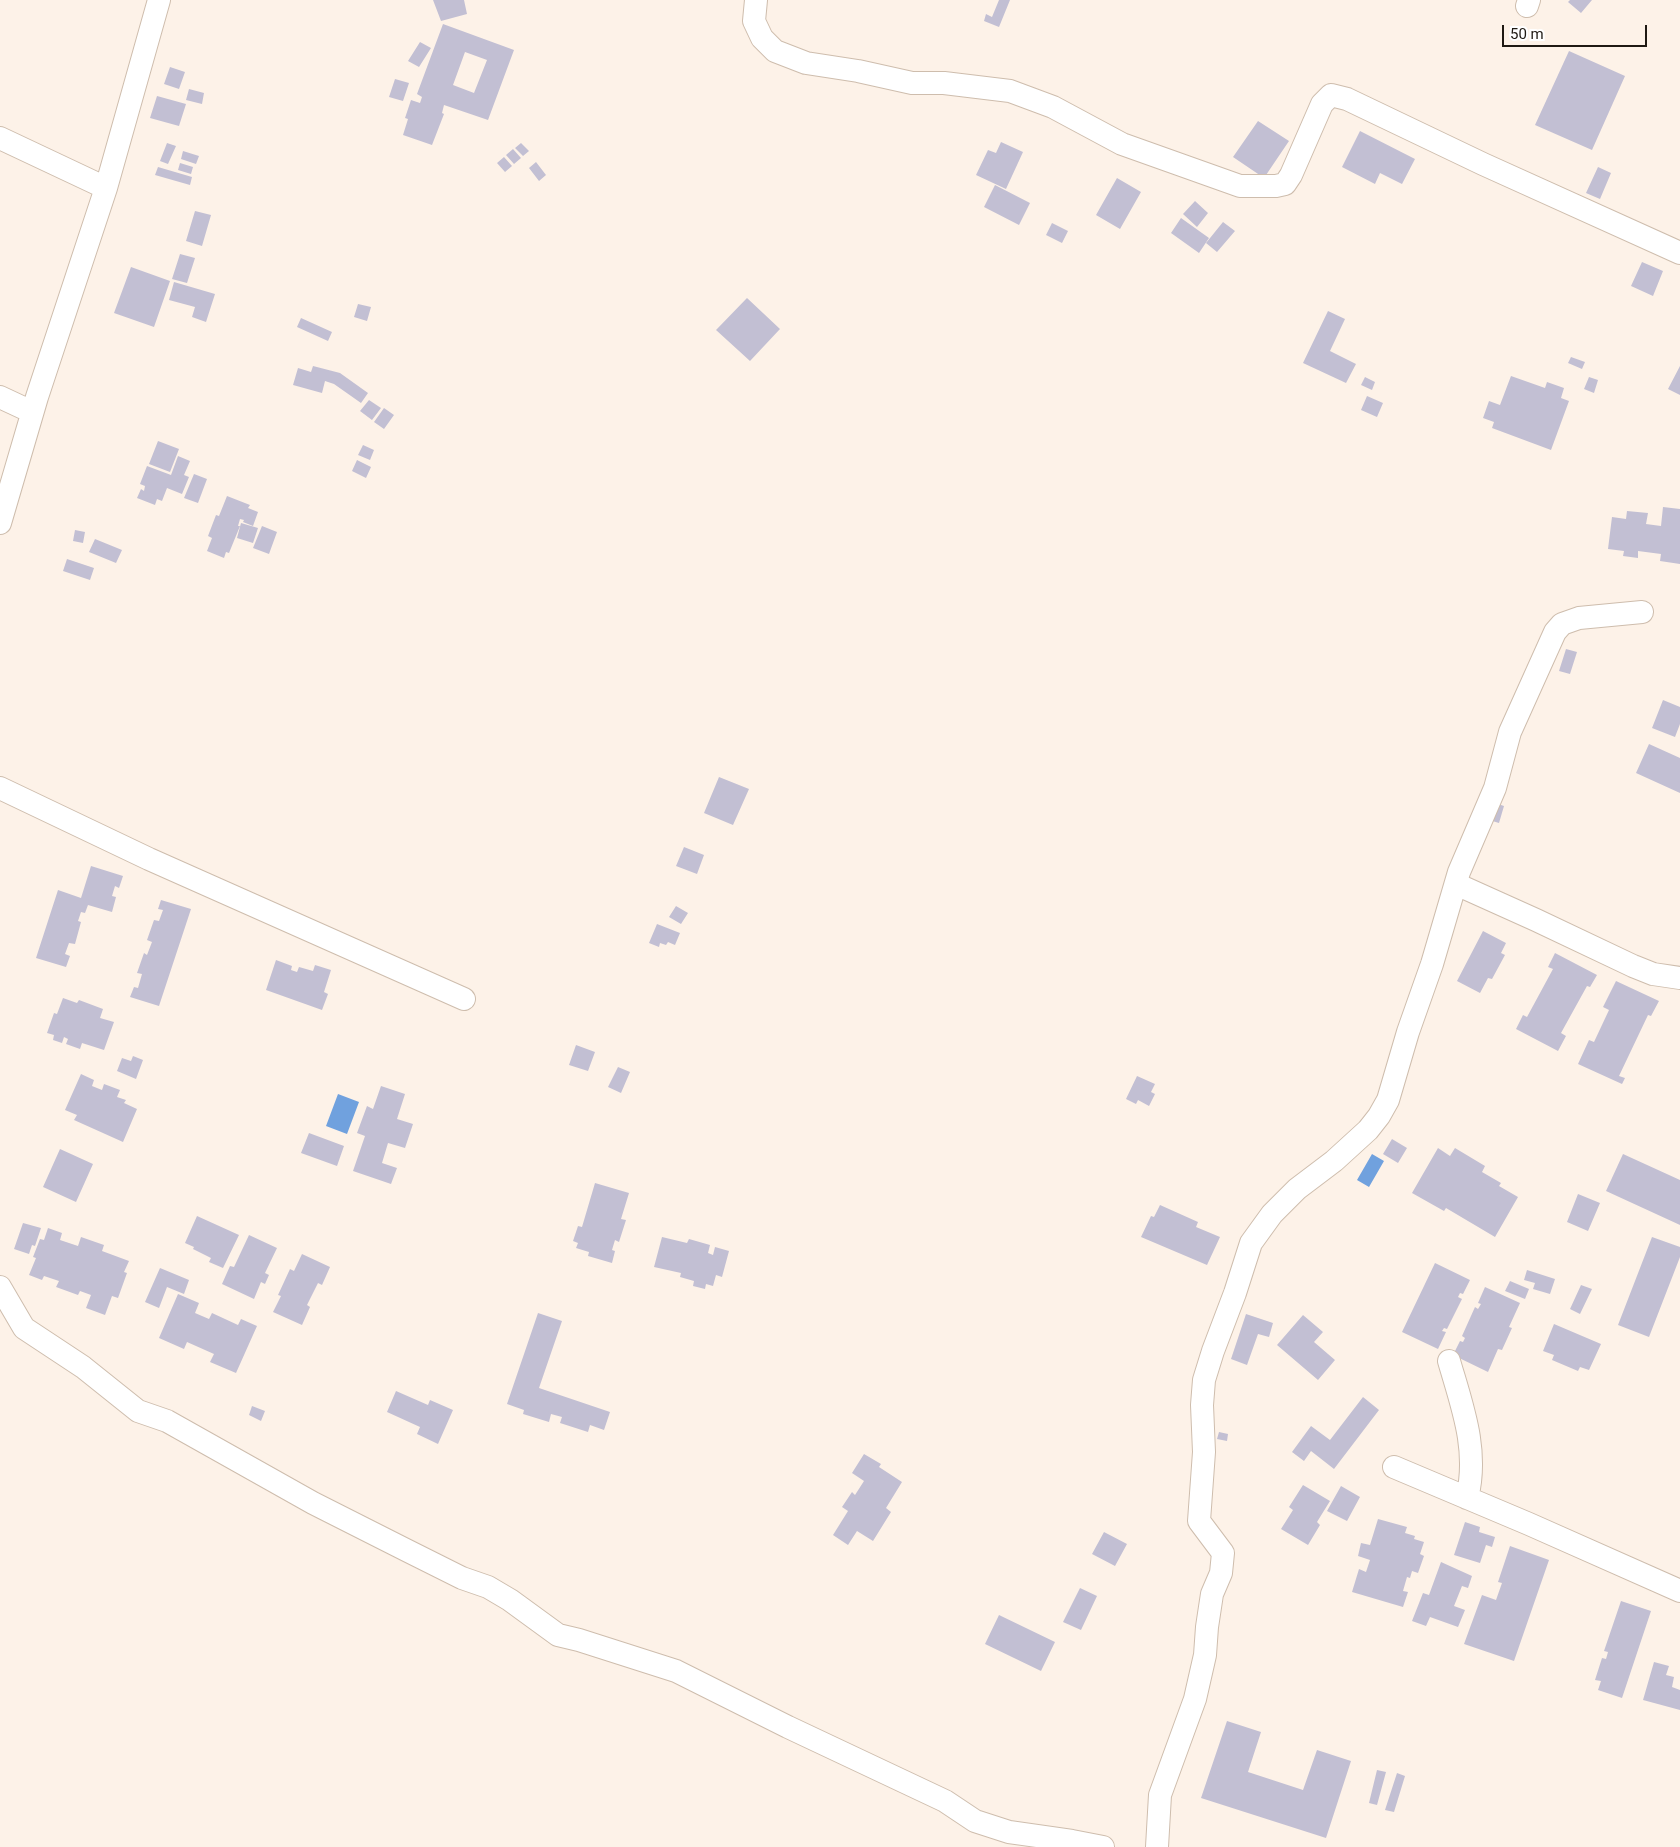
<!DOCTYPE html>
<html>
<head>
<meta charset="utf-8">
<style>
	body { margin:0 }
	#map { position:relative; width:1680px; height:1847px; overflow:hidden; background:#fdf2e8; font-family:Roboto,sans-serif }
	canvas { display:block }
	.scale { position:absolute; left:1502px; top:25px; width:145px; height:22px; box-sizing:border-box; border:2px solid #1f1913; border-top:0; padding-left:6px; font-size:15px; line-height:18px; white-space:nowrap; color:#1f1913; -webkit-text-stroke:4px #fff; paint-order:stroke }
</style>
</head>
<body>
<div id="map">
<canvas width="1680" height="1847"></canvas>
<div class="scale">50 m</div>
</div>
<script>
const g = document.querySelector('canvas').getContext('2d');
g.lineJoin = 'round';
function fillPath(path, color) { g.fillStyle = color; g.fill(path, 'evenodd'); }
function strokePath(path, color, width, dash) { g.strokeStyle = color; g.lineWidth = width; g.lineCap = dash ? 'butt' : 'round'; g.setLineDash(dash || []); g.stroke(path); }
fillPath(new Path2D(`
	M 338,1094 L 359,1102 L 347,1134 L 326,1126 Z
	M 1372,1154 L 1384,1161 L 1369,1187 L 1357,1180 Z`), '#70a1de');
fillPath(new Path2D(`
	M 433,0 L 464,0 L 467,14 L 441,21 Z
	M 999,0 L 1010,0 L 999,27 L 984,21 L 986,14 L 992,17 Z
	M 1570,0 L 1592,0 L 1581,13 L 1568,2 Z
	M 443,24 L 514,50 L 488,120 L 444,105 L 442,113 L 444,114 L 432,145 L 403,135 L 408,119 L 405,118 L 411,100 L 420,103 L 422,97 L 417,94 ZM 465,52 L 487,60 L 474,93 L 453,85 Z
	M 420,42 L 431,48 L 419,67 L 408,61 Z
	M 1569,51 L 1625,76 L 1592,150 L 1535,125 Z
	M 170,67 L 185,72 L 179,89 L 164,84 Z
	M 395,79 L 409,83 L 403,101 L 389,97 Z
	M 189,89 L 204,93 L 202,104 L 186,100 Z
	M 157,96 L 186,104 L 179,126 L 150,118 Z
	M 1258,121 L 1289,141 L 1264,178 L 1233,157 Z
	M 1360,131 L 1415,159 L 1402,184 L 1380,173 L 1375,184 L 1342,167 Z
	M 1001,142 L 1023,152 L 1006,189 L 976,175 L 988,150 L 996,153 Z
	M 167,143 L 176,146 L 168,164 L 160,161 Z
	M 521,143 L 529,151 L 523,156 L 515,148 Z
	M 513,149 L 521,158 L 514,164 L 506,155 Z
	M 183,151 L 199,156 L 196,164 L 181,159 Z
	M 504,157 L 512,166 L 505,172 L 497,163 Z
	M 536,162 L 546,175 L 539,181 L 529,168 Z
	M 180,163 L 193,167 L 191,174 L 178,170 Z
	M 158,167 L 192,177 L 190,185 L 155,175 Z
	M 1598,167 L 1611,173 L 1600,199 L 1586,193 Z
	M 1117,178 L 1141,192 L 1120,229 L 1096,215 Z
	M 995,185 L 1030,203 L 1019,225 L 984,207 Z
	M 1195,201 L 1208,213 L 1197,227 L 1183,214 Z
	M 195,211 L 211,215 L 202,246 L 186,241 Z
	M 1181,218 L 1209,238 L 1199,253 L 1171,233 Z
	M 1223,222 L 1235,231 L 1217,252 L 1206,243 Z
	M 1052,223 L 1068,231 L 1062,243 L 1046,235 Z
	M 180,254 L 195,258 L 187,283 L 172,279 Z
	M 1642,262 L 1663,271 L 1653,296 L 1631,286 Z
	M 131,267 L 170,281 L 154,327 L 114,313 Z
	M 174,282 L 215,294 L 206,322 L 192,317 L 195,307 L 169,300 Z
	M 747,298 L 780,329 L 750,361 L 716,330 Z
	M 358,304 L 371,307 L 367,321 L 354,317 Z
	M 1328,311 L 1345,319 L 1330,351 L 1356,364 L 1346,383 L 1303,363 Z
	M 301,318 L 332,332 L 328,341 L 297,327 Z
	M 1571,357 L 1585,362 L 1582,369 L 1568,363 Z
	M 313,366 L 340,373 L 368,393 L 361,403 L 334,384 L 325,381 L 322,393 L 293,385 L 298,368 L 311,372 Z
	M 1680,366 L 1680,395 L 1668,389 Z
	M 1511,376 L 1545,388 L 1547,382 L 1564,388 L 1561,398 L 1569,401 L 1551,450 L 1492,428 L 1494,422 L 1483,418 L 1489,401 L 1500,405 Z
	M 1365,377 L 1375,382 L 1372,390 L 1361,385 Z
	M 1589,377 L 1598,380 L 1594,393 L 1584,389 Z
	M 1367,396 L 1383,403 L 1377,417 L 1361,410 Z
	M 369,400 L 381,408 L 372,420 L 360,411 Z
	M 384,408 L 394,415 L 384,429 L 374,422 Z
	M 158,441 L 179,449 L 170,472 L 149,464 Z
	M 363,445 L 374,450 L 370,460 L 358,455 Z
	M 178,456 L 190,461 L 184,475 L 189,477 L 182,494 L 167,488 L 162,501 L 157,499 L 155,505 L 137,498 L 141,489 L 144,491 L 145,486 L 140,484 L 147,466 L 171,475 Z
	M 357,460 L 371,467 L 366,478 L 352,471 Z
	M 194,474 L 207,479 L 198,503 L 184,498 Z
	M 227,496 L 250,505 L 248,508 L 258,512 L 253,526 L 243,522 L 244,520 L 240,519 L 238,526 L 240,526 L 229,553 L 226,552 L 224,558 L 207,551 L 212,538 L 208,536 L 216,515 L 219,516 Z
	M 1663,507 L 1680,509 L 1680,564 L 1660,561 L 1661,554 L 1638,551 L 1638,558 L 1623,556 L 1624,551 L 1608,549 L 1612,517 L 1626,519 L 1627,511 L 1648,513 L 1646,524 L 1661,526 Z
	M 241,523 L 258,528 L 253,543 L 237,538 Z
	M 262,526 L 277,532 L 269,554 L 253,548 Z
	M 75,530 L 85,532 L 83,543 L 73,541 Z
	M 95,539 L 122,550 L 116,563 L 89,552 Z
	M 67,559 L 94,568 L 90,580 L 63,571 Z
	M 1566,649 L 1577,652 L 1570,674 L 1559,671 Z
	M 1663,700 L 1680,707 L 1680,724 L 1675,737 L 1652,728 Z
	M 1649,744 L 1680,758 L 1680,793 L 1636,773 Z
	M 719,777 L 749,789 L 733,825 L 704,813 Z
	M 1495,803 L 1504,806 L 1499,823 L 1489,820 Z
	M 684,847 L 704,855 L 697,874 L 676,866 Z
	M 91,866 L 123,876 L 119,888 L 115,886 L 112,896 L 116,897 L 112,912 L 88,905 L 85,913 L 81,912 L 78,921 L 81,922 L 75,944 L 69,943 L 65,954 L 70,956 L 66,967 L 36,958 L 58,890 L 81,898 Z
	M 161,900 L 191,909 L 159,1006 L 130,997 L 134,987 L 138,988 L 142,974 L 137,973 L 144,953 L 147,955 L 152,942 L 147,940 L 154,920 L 159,921 L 163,910 L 158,909 Z
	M 676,906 L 688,913 L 681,924 L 669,917 Z
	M 657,924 L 680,933 L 675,945 L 668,942 L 666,945 L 660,943 L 659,947 L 649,943 Z
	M 1483,931 L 1506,943 L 1501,953 L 1505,955 L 1492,979 L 1488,978 L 1480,993 L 1457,981 Z
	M 1555,953 L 1597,975 L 1590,987 L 1587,986 L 1561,1033 L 1566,1036 L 1558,1051 L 1516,1029 L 1523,1015 L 1527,1017 L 1553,969 L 1548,967 Z
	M 276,960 L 292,966 L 291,970 L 297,972 L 299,967 L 313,971 L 315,965 L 331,970 L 324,992 L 328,994 L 322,1010 L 266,990 Z
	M 1616,981 L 1659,1001 L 1651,1016 L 1648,1015 L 1619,1076 L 1625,1078 L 1622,1084 L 1578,1064 L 1589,1040 L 1594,1042 L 1609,1010 L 1603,1007 Z
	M 63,998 L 77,1003 L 79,1000 L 103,1009 L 100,1018 L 114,1022 L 104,1050 L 82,1043 L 80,1049 L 66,1044 L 68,1039 L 64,1037 L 62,1043 L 53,1040 L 54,1035 L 47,1033 L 54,1013 L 57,1014 Z
	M 576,1045 L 595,1052 L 588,1071 L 569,1065 Z
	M 133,1056 L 143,1060 L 136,1079 L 117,1071 L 122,1058 L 131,1061 Z
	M 618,1067 L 630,1072 L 621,1093 L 608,1087 Z
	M 81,1074 L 94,1080 L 92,1086 L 102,1090 L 104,1084 L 120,1090 L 117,1097 L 126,1100 L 124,1103 L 137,1109 L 123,1142 L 74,1120 L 77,1115 L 65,1110 Z
	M 1137,1076 L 1155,1084 L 1151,1092 L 1155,1094 L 1149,1106 L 1138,1100 L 1136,1104 L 1126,1099 Z
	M 381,1086 L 405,1094 L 397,1119 L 413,1124 L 405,1148 L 388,1143 L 382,1163 L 397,1168 L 391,1184 L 353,1171 L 365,1136 L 357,1133 L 367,1106 L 373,1109 Z
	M 309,1133 L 344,1146 L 337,1166 L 301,1153 Z
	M 1392,1139 L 1407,1148 L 1398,1163 L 1383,1154 Z
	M 1438,1148 L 1450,1156 L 1455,1148 L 1485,1166 L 1482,1172 L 1501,1183 L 1499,1186 L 1518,1197 L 1495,1237 L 1446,1208 L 1444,1211 L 1412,1193 Z
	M 60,1149 L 93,1164 L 76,1202 L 43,1187 Z
	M 1623,1154 L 1680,1180 L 1680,1225 L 1606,1191 Z
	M 595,1183 L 629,1193 L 621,1219 L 626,1220 L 619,1242 L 615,1240 L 612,1250 L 615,1251 L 612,1263 L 588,1256 L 589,1252 L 576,1248 L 578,1243 L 573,1241 L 578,1226 L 582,1227 Z
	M 1578,1194 L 1600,1203 L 1588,1231 L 1567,1222 Z
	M 1160,1205 L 1198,1222 L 1196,1227 L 1220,1237 L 1207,1265 L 1141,1237 L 1151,1216 L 1154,1217 Z
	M 197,1216 L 239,1235 L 223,1268 L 209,1262 L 211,1258 L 193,1249 L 194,1247 L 185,1243 Z
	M 23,1223 L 41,1228 L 35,1246 L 32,1245 L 29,1254 L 14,1249 Z
	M 48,1228 L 62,1233 L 60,1240 L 78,1246 L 81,1237 L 104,1245 L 102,1251 L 129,1261 L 124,1272 L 127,1273 L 118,1298 L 112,1296 L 105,1315 L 86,1308 L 91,1295 L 80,1291 L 78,1295 L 56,1287 L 59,1281 L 44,1276 L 42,1280 L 29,1275 L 36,1258 L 33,1257 L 40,1239 L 44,1240 Z
	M 249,1235 L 277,1248 L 265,1273 L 269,1275 L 265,1284 L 261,1282 L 254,1299 L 222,1284 L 230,1266 L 234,1267 Z
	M 662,1237 L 687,1243 L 689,1239 L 710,1245 L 708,1253 L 713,1255 L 715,1247 L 729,1251 L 722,1277 L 716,1275 L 713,1286 L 706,1284 L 705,1289 L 693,1286 L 694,1281 L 680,1277 L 681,1273 L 654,1267 Z
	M 1652,1237 L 1680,1247 L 1680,1257 L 1649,1337 L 1618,1325 Z
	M 302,1254 L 330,1267 L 322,1285 L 318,1283 L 307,1305 L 310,1307 L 302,1325 L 273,1312 L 281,1296 L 278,1295 L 290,1269 L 294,1271 Z
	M 1435,1263 L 1470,1280 L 1463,1294 L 1460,1293 L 1458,1297 L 1462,1299 L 1447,1329 L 1444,1328 L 1442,1331 L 1446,1332 L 1438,1349 L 1402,1332 Z
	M 160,1268 L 189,1280 L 184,1294 L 167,1287 L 159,1308 L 145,1302 Z
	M 1527,1270 L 1555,1279 L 1550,1294 L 1533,1289 L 1535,1283 L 1524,1280 Z
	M 1510,1281 L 1529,1289 L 1525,1299 L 1505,1291 Z
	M 1581,1285 L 1592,1289 L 1580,1314 L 1570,1309 Z
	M 1485,1287 L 1520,1303 L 1509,1327 L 1512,1328 L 1502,1350 L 1498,1349 L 1488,1372 L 1453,1355 L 1460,1341 L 1463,1342 L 1465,1338 L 1462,1336 L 1475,1307 L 1478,1309 L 1481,1304 L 1478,1303 Z
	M 178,1294 L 199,1303 L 195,1313 L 209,1319 L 212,1313 L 238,1325 L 241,1319 L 257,1326 L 236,1373 L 210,1362 L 214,1354 L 187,1342 L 184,1349 L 159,1338 Z
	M 538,1313 L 562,1321 L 539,1388 L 610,1412 L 604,1430 L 590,1425 L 588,1432 L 560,1423 L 562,1417 L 551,1414 L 549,1422 L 523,1414 L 524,1410 L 507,1404 Z
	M 1246,1314 L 1273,1323 L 1269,1337 L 1258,1334 L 1247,1365 L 1231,1359 Z
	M 1303,1315 L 1323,1332 L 1314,1342 L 1335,1360 L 1318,1380 L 1277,1345 Z
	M 1554,1324 L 1601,1344 L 1589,1370 L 1580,1367 L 1578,1371 L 1552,1360 L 1554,1355 L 1543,1351 Z
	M 396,1391 L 428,1405 L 430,1400 L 453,1410 L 438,1444 L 417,1434 L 420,1427 L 387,1412 Z
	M 1363,1397 L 1379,1410 L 1334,1469 L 1311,1451 L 1304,1461 L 1292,1452 L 1311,1426 L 1330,1440 Z
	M 252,1406 L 265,1411 L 261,1421 L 249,1415 Z
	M 1219,1432 L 1228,1434 L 1227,1441 L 1217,1439 Z
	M 864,1454 L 881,1464 L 879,1467 L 902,1482 L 886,1508 L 891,1512 L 873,1541 L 857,1531 L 848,1545 L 833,1535 L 848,1511 L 842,1507 L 852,1492 L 855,1495 L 864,1481 L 852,1473 Z
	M 1303,1485 L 1330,1501 L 1317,1522 L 1320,1525 L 1308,1545 L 1281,1529 L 1293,1510 L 1289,1507 Z
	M 1341,1486 L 1360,1497 L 1347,1521 L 1327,1511 Z
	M 1378,1519 L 1407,1527 L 1405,1533 L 1415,1536 L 1414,1539 L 1424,1542 L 1420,1554 L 1424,1556 L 1418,1573 L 1412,1571 L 1410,1578 L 1407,1577 L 1403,1591 L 1408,1592 L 1403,1607 L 1352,1592 L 1359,1569 L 1366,1572 L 1370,1560 L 1358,1556 L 1361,1543 L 1370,1545 Z
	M 1465,1522 L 1480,1527 L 1479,1532 L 1495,1537 L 1492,1547 L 1486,1545 L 1480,1563 L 1454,1555 Z
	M 1104,1532 L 1127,1544 L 1115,1566 L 1092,1554 Z
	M 1510,1546 L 1549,1560 L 1514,1661 L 1464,1644 L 1482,1595 L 1496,1600 L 1502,1583 L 1498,1582 Z
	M 1441,1562 L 1472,1576 L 1468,1588 L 1462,1586 L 1454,1606 L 1465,1610 L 1458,1627 L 1430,1617 L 1426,1626 L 1412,1621 L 1423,1593 L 1429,1595 Z
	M 1080,1588 L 1097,1596 L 1081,1630 L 1063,1622 Z
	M 1621,1601 L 1651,1611 L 1622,1698 L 1598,1690 L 1601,1681 L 1595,1680 L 1602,1658 L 1606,1659 L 1608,1652 L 1604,1651 Z
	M 999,1615 L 1055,1642 L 1041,1671 L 985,1644 Z
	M 1654,1662 L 1669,1666 L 1666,1675 L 1674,1677 L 1672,1687 L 1680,1690 L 1680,1710 L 1643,1700 Z
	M 1227,1721 L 1261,1732 L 1248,1772 L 1303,1790 L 1317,1750 L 1351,1761 L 1326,1838 L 1201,1798 Z
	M 1377,1770 L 1386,1772 L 1377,1805 L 1369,1803 Z
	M 1397,1773 L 1405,1776 L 1394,1812 L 1385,1810 Z`), '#c2bfd3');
const minor = new Path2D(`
	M 756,0 L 754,21 L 762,38 L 775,51 L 806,63 L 858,71 L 912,83 L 944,83 L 1010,91 L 1053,107 L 1122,144 L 1240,186 L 1276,186 L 1285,184 L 1291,175 L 1322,104 L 1331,95 L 1347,99 L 1483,164 L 1680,253
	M 1527,6 L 1529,0
	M 0,138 L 106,188
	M 0,397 L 32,412
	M 0,523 L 37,397 L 106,188 L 159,0
	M 0,788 L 149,859 L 464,999
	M 1456,884 L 1536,920 L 1633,966 L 1653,974 L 1680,978
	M 0,1287 L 24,1328 L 83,1367 L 138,1411 L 167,1421 L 313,1503 L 408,1551 L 462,1578 L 488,1587 L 510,1600 L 558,1635 L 579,1640 L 676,1671 L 788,1727 L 945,1801 L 975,1821 L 1009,1832 L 1072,1841 L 1103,1847
	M 1449,1361 C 1462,1406 1479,1450 1467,1498
	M 1394,1467 L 1529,1524 L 1680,1591
	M 1157,1847 L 1160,1795 L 1195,1699 L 1205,1655 L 1207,1627 L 1212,1594 L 1221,1573 L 1223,1553 L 1199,1521 L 1204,1452 L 1202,1405 L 1204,1380 L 1213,1351 L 1235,1293 L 1251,1243 L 1272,1214 L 1297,1189 L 1334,1161 L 1368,1130 L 1379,1116 L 1388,1100 L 1408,1032 L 1432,964 L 1459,872 L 1495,788 L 1510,732 L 1555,632 L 1562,624 L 1579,618 L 1642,612`);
strokePath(minor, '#cebdad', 24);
strokePath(minor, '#fff', 22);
</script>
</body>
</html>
